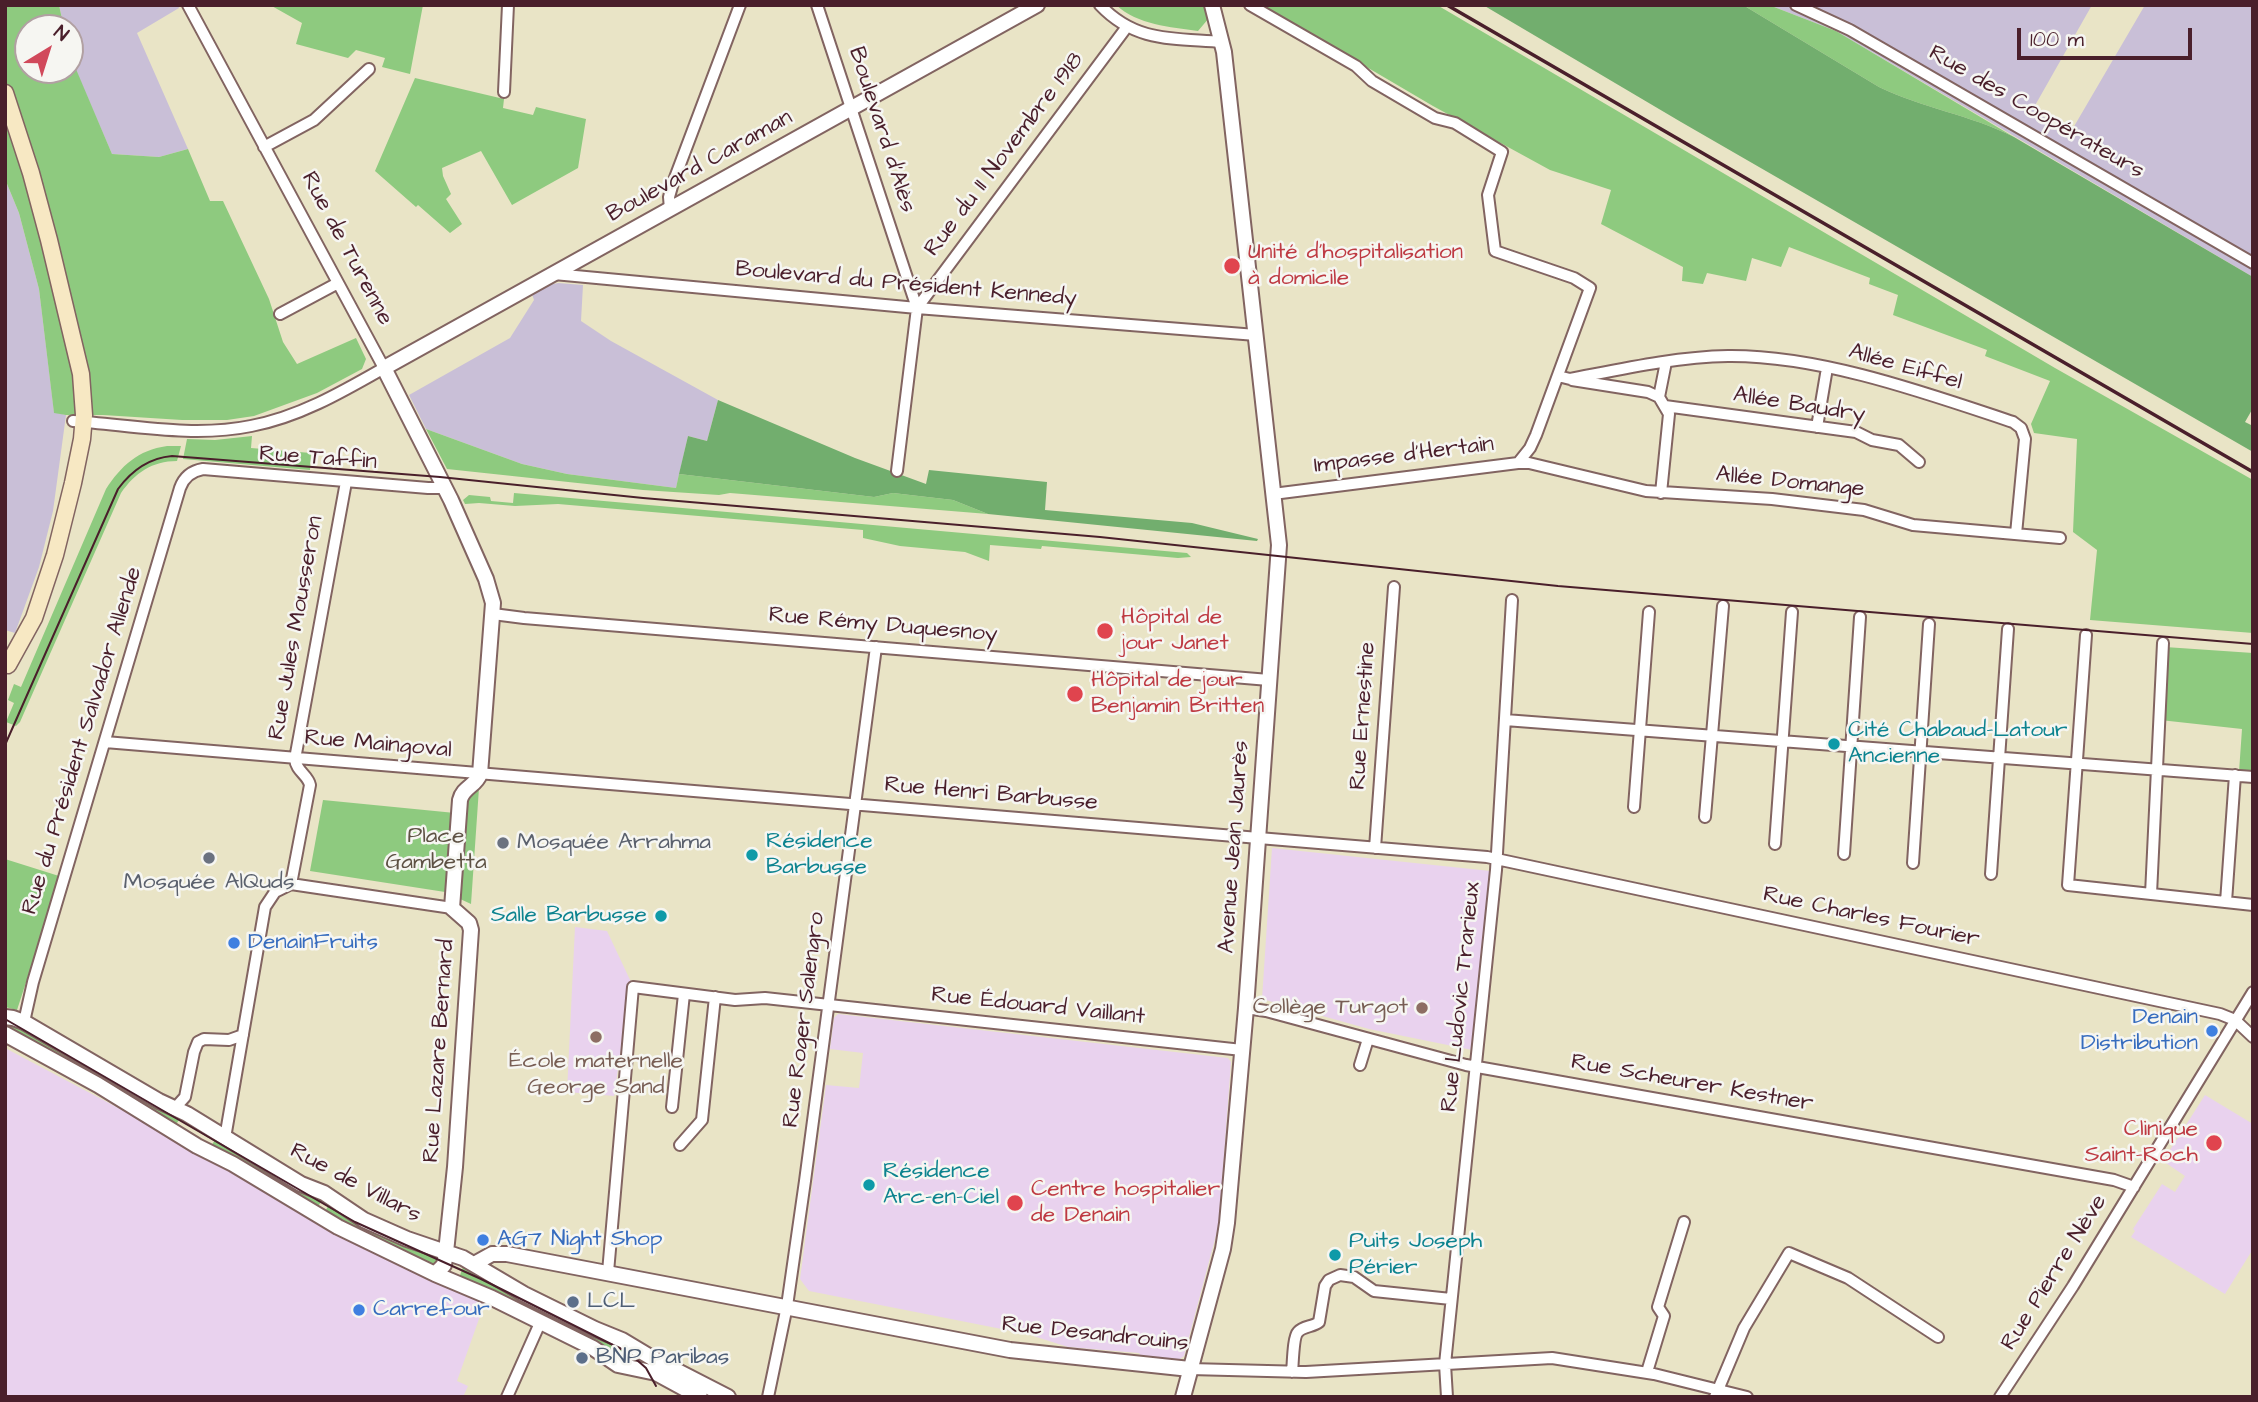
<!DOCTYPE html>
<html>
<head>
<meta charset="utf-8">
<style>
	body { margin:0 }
	#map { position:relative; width:2258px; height:1402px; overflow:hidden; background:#e9e4c6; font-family:"Architects Daughter",sans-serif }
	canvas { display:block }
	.frame { position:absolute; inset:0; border:7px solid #4a1f2b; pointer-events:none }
	.north { position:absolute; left:14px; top:14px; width:70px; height:70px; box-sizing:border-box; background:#f6f6f2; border:2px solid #b1a0a2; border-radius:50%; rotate:38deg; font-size:19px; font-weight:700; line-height:28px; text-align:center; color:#4a1f2b }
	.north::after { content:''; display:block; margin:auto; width:24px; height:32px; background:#d1495b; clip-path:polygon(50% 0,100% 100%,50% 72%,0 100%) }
	.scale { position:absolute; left:2017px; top:28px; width:175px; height:32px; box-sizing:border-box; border:4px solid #4a1f2b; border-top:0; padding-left:9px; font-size:21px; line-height:24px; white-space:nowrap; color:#4a1f2b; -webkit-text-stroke:5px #f6f6f2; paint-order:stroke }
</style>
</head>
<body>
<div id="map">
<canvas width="2258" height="1402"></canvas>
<div class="frame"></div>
<div class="north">N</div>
<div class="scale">100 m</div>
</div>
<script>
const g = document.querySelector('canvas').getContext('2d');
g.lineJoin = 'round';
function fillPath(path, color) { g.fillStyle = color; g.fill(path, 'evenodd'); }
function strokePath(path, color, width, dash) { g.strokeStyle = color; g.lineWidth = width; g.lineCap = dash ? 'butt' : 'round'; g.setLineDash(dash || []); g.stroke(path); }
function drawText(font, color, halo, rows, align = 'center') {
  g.font = font + ' "Architects Daughter",sans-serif'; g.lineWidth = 5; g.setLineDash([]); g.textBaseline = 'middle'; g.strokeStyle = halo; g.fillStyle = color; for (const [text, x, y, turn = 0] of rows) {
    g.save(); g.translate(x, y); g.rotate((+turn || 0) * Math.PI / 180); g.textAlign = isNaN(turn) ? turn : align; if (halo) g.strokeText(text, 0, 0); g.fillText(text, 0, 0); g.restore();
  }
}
fillPath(new Path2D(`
	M 1272,848 L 1500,872 L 1477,1051 L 1369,1029 L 1262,999 Z
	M 575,927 L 607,931 L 631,982 L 614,1096 L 567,1092 Z
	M 838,1014 L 1228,1058 L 1231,1062 L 1219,1224 L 1184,1356 L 1176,1362 L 1143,1359 L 1139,1353 L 1068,1347 L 1027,1334 L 809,1291 L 800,1279 L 826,1085 L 859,1088 L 863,1053 L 830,1049 L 834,1018 Z
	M 5,1048 L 485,1302 L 457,1381 L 468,1386 L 463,1397 L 5,1397 Z
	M 2205,1095 L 2253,1124 L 2253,1249 L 2225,1294 L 2131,1237 L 2135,1231 L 2133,1229 L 2162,1184 L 2175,1192 L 2185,1176 L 2163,1161 Z`), '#e9d2ee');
fillPath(new Path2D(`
	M 59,5 L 178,5 L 179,8 L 137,33 L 188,149 L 159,157 L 112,154 L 70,57 L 70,28 L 64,28 Z
	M 1769,5 L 2092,5 L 2033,109 L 2069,135 L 2145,5 L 2253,5 L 2253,277 L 1836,31 Z
	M 5,179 L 19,213 L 39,289 L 54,412 L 66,415 L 53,511 L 39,567 L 15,633 L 5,630 Z
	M 558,283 L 583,285 L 581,321 L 611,341 L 718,400 L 707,441 L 688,436 L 676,488 L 567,474 L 522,464 L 426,429 L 409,395 L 510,338 L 534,300 L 532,294 L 545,286 Z`), '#c9bfd7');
fillPath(new Path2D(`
	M 5,5 L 59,5 L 64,28 L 28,28 L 28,70 L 70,70 L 70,55 L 112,154 L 159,157 L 188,149 L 210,201 L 223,201 L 269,299 L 283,342 L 297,364 L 356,338 L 366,359 L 362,369 L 317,393 L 254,416 L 227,420 L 182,420 L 103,415 L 66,415 L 54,413 L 39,289 L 19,213 L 5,179 Z
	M 270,5 L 423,5 L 410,74 L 382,67 L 385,58 L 356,50 L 348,58 L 296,44 L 302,23 Z
	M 1116,5 L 1205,5 L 1209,18 L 1198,31 C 1170,27 1138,25 1116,5 Z
	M 1261,5 L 1437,5 L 2055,368 L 2253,480 L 2253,633 L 2090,620 L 2097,550 L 2073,532 L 2077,439 L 2034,433 L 2031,424 L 2050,381 L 1985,356 L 1987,350 L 1893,315 L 1898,295 L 1869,284 L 1870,278 L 1789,247 L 1781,267 L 1752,258 L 1746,281 L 1707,273 L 1703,284 L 1682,281 L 1683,267 L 1601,224 L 1611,190 L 1550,170 L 1433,106 Z
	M 1743,5 L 1769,5 L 1836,31 L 2014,137 C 1971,115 1922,108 1879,87 Z
	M 415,78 L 504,99 L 503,108 L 533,115 L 536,107 L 586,119 L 578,168 L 512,205 L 481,151 L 442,168 L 443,176 L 451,194 L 446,199 L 462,224 L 450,233 L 418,205 L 416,207 L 375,171 Z
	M 426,429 L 522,464 L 567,474 L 676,488 L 679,474 L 874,497 L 893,493 L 953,500 L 988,514 L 730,493 L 719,495 L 643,490 L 447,469 Z
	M 252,436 L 251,448 L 311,453 L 310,470 L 183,459 L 187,439 L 215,440 Z
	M 167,446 L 181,446 L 177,461 C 152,461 135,473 121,493 L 20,722 L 16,726 L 6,722 L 14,703 L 8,700 L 14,684 L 21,687 L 106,489 C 121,466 138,450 167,446 Z
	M 514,493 L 1187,553 L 1191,557 L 1178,558 L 1042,546 L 1041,549 L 990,545 L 989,561 L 965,552 L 900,546 L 863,538 L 863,530 L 558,504 L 515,506 L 479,503 L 465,504 L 463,500 L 469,495 L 490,497 L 491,501 L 513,503 Z
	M 2165,647 L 2253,653 L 2253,773 L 2239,772 L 2242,729 L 2160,720 Z
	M 479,788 L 471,904 L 445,892 L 310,871 L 323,800 L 455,813 L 468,792 Z
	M 5,859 L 59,876 L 49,912 L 17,1010 L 5,1007 Z
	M 5,1022 L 17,1024 L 180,1118 L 174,1128 L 5,1029 Z
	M 216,1138 L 322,1200 L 316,1210 L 210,1148 Z
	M 329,1204 L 441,1258 L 435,1267 L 324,1214 Z
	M 463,1267 L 633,1353 L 637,1366 L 629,1364 L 459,1278 Z`), '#8eca7f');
fillPath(new Path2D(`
	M 1483,5 L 1743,5 L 1879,87 C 1922,108 1971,115 2014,137 L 2253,277 L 2253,408 L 2245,422 L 2253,426 L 2253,452 L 1681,122 Z
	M 718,400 L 855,458 L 926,484 L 929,470 L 1047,482 L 1045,510 L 1192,523 L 1258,539 L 1257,541 L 988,514 L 953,500 L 893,493 L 874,497 L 679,474 L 688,436 L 707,441 Z`), '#72ae6e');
const minor = new Path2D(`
	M 817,5 L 917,308 L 897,471
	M 1100,5 C 1136,43 1174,38 1222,42
	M 1250,5 L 1356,66 L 1372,81 L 1435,118 L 1455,123 L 1502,152 L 1488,195 L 1495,251 L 1574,278 L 1590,288 L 1536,435 L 1530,448 L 1518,463 L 1273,494
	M 1796,5 L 1850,30 L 2253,263
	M 504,92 L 508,5
	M 264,147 L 314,120 L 369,69
	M 670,209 L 669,197 L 673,183 L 740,5
	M 554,274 L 917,308 L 1256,335
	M 917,308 L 1126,28
	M 280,314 L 338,283
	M 1558,376 L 1570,379 C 1622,369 1675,357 1728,356 C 1820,355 1926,393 2013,422 L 2021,428 L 2025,439 L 2016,534
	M 1572,380 L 1648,392 L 1659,397 L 1669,414 L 1661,493
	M 1659,397 L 1666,362
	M 1665,406 L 1856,432 L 1872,440 L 1899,445 L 1919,462
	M 73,421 C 131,425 193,438 251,426 C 299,417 342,392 384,368 L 188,5
	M 1817,427 L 1827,368
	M 1518,463 L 1529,463 L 1646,491 L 1772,499 L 1864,510 L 1913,525 L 2060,538
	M 493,614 L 524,618 L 1269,680
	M 2086,635 L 2068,885 L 2253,905
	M 1505,720 L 2253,777
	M 105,742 L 1487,857 L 2220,1014 L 2235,1020 L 2253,1037
	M 1634,807 L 1649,612
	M 1705,817 L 1723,606
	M 1775,844 L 1792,612
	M 1375,848 L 1394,587
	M 1844,854 L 1860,617
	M 1913,863 L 1929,624
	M 1991,874 L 2008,629
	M 291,884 L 452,908
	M 2151,894 L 2163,643
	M 2226,902 L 2235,775
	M 1246,1008 L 1266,1011 L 1466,1065 L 2114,1180 L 2134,1187
	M 24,1022 L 33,982 L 180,488 C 184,477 191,471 203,469 L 428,488 L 446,488
	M 1360,1065 L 1368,1039
	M 672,1107 L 684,994
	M 175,1108 L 185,1097 L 194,1052 L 198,1042 L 204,1039 L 229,1040 L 243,1035
	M 225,1138 L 265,907 L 275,892 L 291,884 L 310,785 C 308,775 296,771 295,759 L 346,482
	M 680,1145 L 702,1120 L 715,997
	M 608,1272 L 633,987 L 735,1000 L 765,998 L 1242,1050
	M 1190,1369 L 1306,1372 L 1552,1358 L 1654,1374 L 1747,1397
	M 1292,1372 C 1293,1364 1293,1337 1298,1332 C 1303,1326 1313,1327 1319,1322 L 1325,1286 L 1329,1280 L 1340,1275 L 1354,1277 L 1374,1291 L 1451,1299
	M 1647,1372 L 1664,1316 L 1658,1307 L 1684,1222
	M 507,1397 L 540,1323
	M 768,1397 L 787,1306 L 805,1181 L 876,647
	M 1447,1397 L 1445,1364 L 1496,870 L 1512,600
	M 1715,1397 L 1744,1328 L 1789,1253 L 1848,1278 L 1938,1337
	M 2000,1397 L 2073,1286 L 2253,992`);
const tertiary = new Path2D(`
	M 5,1017 L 13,1018 L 24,1022 L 159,1101 L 187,1114 L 301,1184 L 324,1193 L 364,1220 L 407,1239 L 463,1258 L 524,1294 L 595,1329 L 622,1340 L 652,1358 L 728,1397
	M 5,1034 L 98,1085 L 197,1146 L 233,1164 L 338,1227 L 435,1274 L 492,1298 L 593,1348 L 618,1365 L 656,1373 L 700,1397
	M 474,1264 L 492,1254 L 507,1254 L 1010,1350 L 1190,1369
	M 435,1274 L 444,1265 L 446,1252 L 455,1167 L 471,930 L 469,923 L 452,908 L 460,800 C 463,787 476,786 480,774 L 493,603 L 486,579 L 451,500 L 384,368 L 1037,5
	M 1183,1397 L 1223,1249 L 1227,1223 L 1246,1008 L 1279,545 L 1224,52 L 1212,5`);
const secondary = new Path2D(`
	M 5,93 L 31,173 L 49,240 L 81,374 L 84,415 L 82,439 L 73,483 L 55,555 L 34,618 L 8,665`);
strokePath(minor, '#826461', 14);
strokePath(tertiary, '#826461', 18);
strokePath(secondary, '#826461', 19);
strokePath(minor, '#fff', 10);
strokePath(tertiary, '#fff', 14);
strokePath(secondary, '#f7e8c3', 16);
strokePath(new Path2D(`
	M 5,745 L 118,489 C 132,470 149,458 172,456 L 440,477 L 643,498 L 1100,537 L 1558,586 L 2253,644
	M 5,1019 L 355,1222 L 481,1279 L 629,1353 L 646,1368 L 656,1386`), '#4a1f2b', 2);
strokePath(new Path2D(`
	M 1447,5 L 2253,472`), '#4a1f2b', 3.5);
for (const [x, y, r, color] of [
	[1232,266,9,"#e0444e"],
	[1105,631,9,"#e0444e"],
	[1075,694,9,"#e0444e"],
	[1834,744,7,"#0f9aa8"],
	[503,843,7,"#6b7280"],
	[752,855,7,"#0f9aa8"],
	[209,858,7,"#6b7280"],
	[661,916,7,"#0f9aa8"],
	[234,943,7,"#3f7fe0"],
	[1422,1008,7,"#8d6e63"],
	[2212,1031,7,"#3f7fe0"],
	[596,1037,7,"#8d6e63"],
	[2214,1143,9,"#e0444e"],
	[869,1185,7,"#0f9aa8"],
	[1015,1203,9,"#e0444e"],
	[483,1240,7,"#3f7fe0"],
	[1335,1255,7,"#0f9aa8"],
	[573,1302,7,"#5c6f8a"],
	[359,1310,7,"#3f7fe0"],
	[582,1358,7,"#5c6f8a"]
]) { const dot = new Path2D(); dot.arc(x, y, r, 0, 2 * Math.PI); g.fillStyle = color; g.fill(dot); strokePath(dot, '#f6f6f2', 2.5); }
drawText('23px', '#4a1f2b', '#f6f6f2', [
	["Rue des Coopérateurs",2036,113,30],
	["Boulevard d'Alès",881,130,72],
	["Rue du 11 Novembre 1918",1005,155,-53],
	["Boulevard Caraman",700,167,-29],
	["Rue de Turenne",346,249,62],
	["Boulevard du Président Kennedy",906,285,5],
	["Allée Eiffel",1905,368,16],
	["Allée Baudry",1799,406,9],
	["Impasse d'Hertain",1404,456,-7],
	["Rue Taffin",318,459,4],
	["Allée Domange",1790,483,6],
	["Rue Rémy Duquesnoy",883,626,5],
	["Rue Jules Mousseron",297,628,-80],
	["Rue Ernestine",1364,716,-86],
	["Rue du Président Salvador Allende",83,741,-73],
	["Rue Maingoval",378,745,5],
	["Rue Henri Barbusse",991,795,5],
	["Avenue Jean Jaurès",1235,847,-86],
	["Rue Charles Fourier",1871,918,12],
	["Rue Ludovic Trarieux",1462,997,-84],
	["Rue Édouard Vaillant",1038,1007,6],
	["Rue Roger Salengro",805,1020,-83],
	["Rue Lazare Bernard",440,1051,-86],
	["Rue Scheurer Kestner",1692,1084,10],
	["Rue de Villars",355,1184,28],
	["Rue Pierre Nève",2055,1273,-58],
	["Rue Desandrouins",1095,1335,6]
]);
drawText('23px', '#be3a42', '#f6f6f2', [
	["Unité d'hospitalisation",1248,253],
	["à domicile",1248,279],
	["Hôpital de",1121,618],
	["jour Janet",1121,644],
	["Hôpital de jour",1091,681],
	["Benjamin Britten",1091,707],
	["Clinique",2198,1130,"right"],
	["Saint-Roch",2198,1156,"right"],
	["Centre hospitalier",1031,1190],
	["de Denain",1031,1216]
], 'left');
drawText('23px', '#0d838f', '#f6f6f2', [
	["Cité Chabaud-Latour",1848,731],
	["Ancienne",1848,757],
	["Résidence",766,842],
	["Barbusse",766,868],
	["Salle Barbusse",647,916,"right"],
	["Résidence",883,1172],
	["Arc-en-Ciel",883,1198],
	["Puits Joseph",1349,1242],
	["Périer",1349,1268]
], 'left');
drawText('23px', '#5e5244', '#f6f6f2', [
	["Place",436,837],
	["Gambetta",436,863]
]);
drawText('23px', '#5b616d', '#f6f6f2', [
	["Mosquée Arrahma",517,843],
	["Mosquée AlQuds",209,883,"center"]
], 'left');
drawText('23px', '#366cbe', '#f6f6f2', [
	["DenainFruits",248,943],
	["Denain",2198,1018,"right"],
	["Distribution",2198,1044,"right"],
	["AG7 Night Shop",497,1240],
	["Carrefour",373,1310]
], 'left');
drawText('23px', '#785e54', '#f6f6f2', [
	["Collège Turgot",1408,1008],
	["École maternelle",596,1062,"center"],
	["George Sand",596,1088,"center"]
], 'right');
drawText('23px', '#4e5e75', '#f6f6f2', [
	["LCL",587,1302],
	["BNP Paribas",596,1358]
], 'left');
</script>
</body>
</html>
